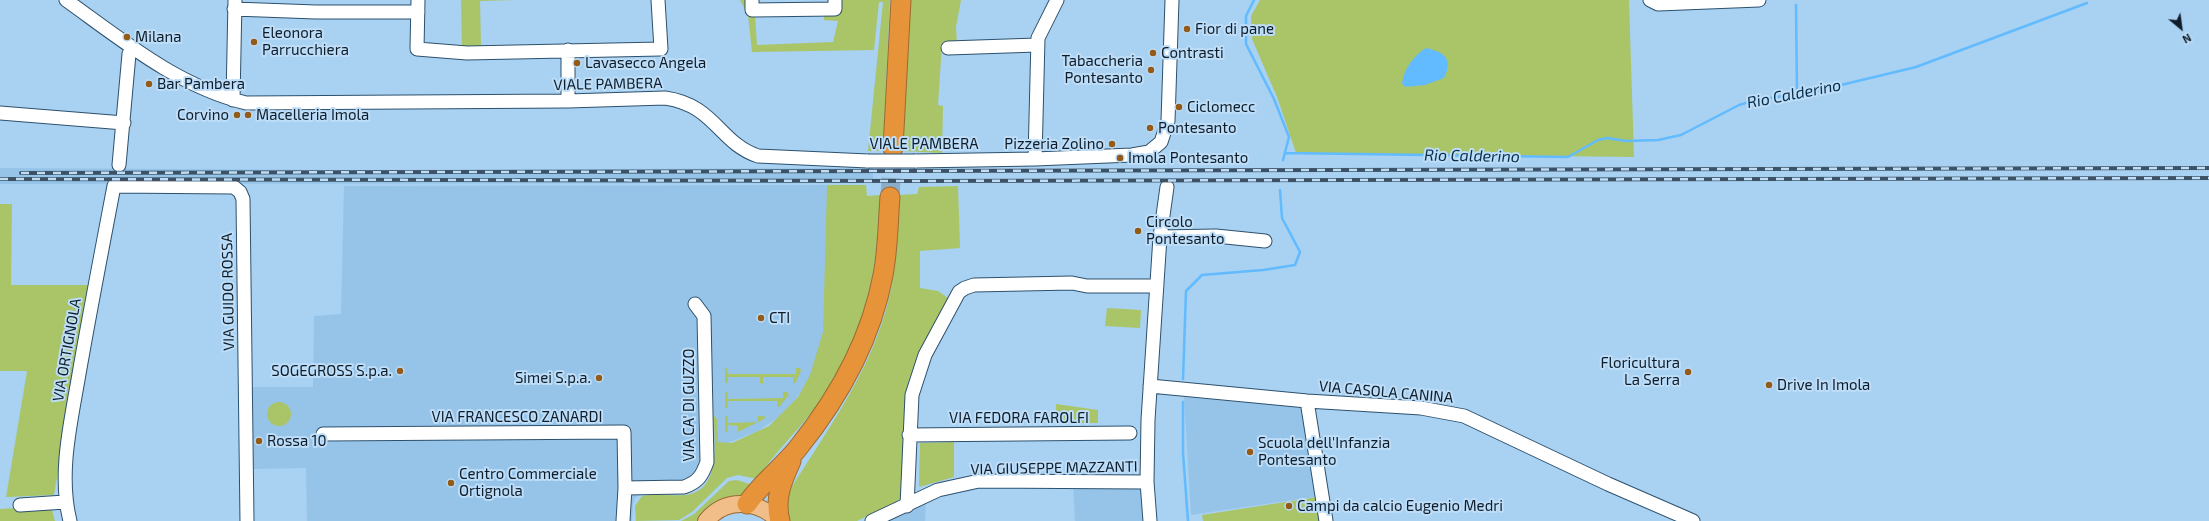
<!DOCTYPE html>
<html>
<head>
<meta charset="utf-8">
<style>
	body { margin:0 }
	#map { position:relative; width:2209px; height:521px; overflow:hidden; background:#a9d1f2; font-family:"Exo 2",sans-serif }
	canvas { display:block }
	.north { position:absolute; left:2161px; top:8px; width:40px; height:40px; -webkit-text-stroke:3px #bdddf8; paint-order:stroke; rotate:151deg; font-size:11px; font-weight:700; line-height:16px; text-align:center; color:#0e1d29 }
	.north::after { content:''; display:block; margin:auto; width:14px; height:18px; background:#0e1d29; clip-path:polygon(50% 0,100% 100%,50% 72%,0 100%) }
</style>
</head>
<body>
<div id="map">
<canvas width="2209" height="521"></canvas>
<div class="north">N</div>
</div>
<script>
const g = document.querySelector('canvas').getContext('2d');
g.lineJoin = 'round';
function fillPath(path, color) { g.fillStyle = color; g.fill(path, 'evenodd'); }
function strokePath(path, color, width, dash) { g.strokeStyle = color; g.lineWidth = width; g.lineCap = dash ? 'butt' : 'round'; g.setLineDash(dash || []); g.stroke(path); }
function drawText(font, color, halo, rows, align = 'center') {
  g.font = font + ' "Exo 2",sans-serif'; g.lineWidth = 4; g.setLineDash([]); g.textBaseline = 'middle'; g.strokeStyle = halo; g.fillStyle = color; for (const [text, x, y, turn = 0] of rows) {
    g.save(); g.translate(x, y); g.rotate((+turn || 0) * Math.PI / 180); g.textAlign = isNaN(turn) ? turn : align; if (halo) g.strokeText(text, 0, 0); g.fillText(text, 0, 0); g.restore();
  }
}
fillPath(new Path2D(`
	M 0,168 L 349,170 L 873,168 L 873,183 L 0,184 Z
	M 827,185 L 830,332 L 807,384 L 786,412 L 758,431 L 713,449 L 709,475 L 699,487 L 687,492 L 640,494 L 635,498 L 633,505 L 632,521 L 307,521 L 306,468 L 252,469 L 254,450 L 251,437 L 250,387 L 313,387 L 314,316 L 341,314 L 344,186 Z
	M 1184,397 L 1304,408 L 1320,496 L 1191,515 Z
	M 1073,481 L 1150,484 L 1152,521 L 1075,521 Z
	M 926,497 L 925,521 L 877,521 Z`), '#96c4e9');
fillPath(new Path2D(`
	M 461,0 L 516,0 L 480,1 L 481,46 L 462,46 Z
	M 740,0 L 748,0 L 749,16 L 755,15 L 757,45 L 833,42 L 838,21 L 824,20 L 824,15 L 839,14 L 840,0 L 890,0 L 883,151 L 868,151 L 883,2 L 879,2 L 874,50 L 752,52 L 748,15 Z
	M 911,0 L 961,0 L 956,27 L 957,44 L 942,44 L 938,105 L 943,106 L 942,153 L 900,151 Z
	M 1260,0 L 1629,0 L 1634,157 L 1296,153 L 1277,97 L 1252,39 L 1251,16 Z
	M 827,185 L 866,185 L 867,196 L 880,195 C 879,266 864,341 822,399 C 802,427 776,450 757,479 L 738,475 L 727,478 L 692,512 L 679,520 L 636,521 L 635,506 L 642,496 C 655,493 671,496 685,495 C 722,491 714,442 714,416 L 717,419 L 718,442 L 732,443 L 769,426 L 798,397 L 810,375 L 823,332 Z
	M 958,186 L 960,248 L 920,251 L 920,288 L 938,291 L 948,298 L 909,379 L 905,405 L 901,498 L 896,502 L 857,521 L 790,521 C 785,510 786,501 790,490 C 830,425 879,361 892,283 C 896,254 897,224 898,195 L 917,194 L 919,187 Z
	M 0,204 L 12,204 L 11,285 L 89,285 L 54,495 L 6,497 L 27,371 L 0,371 Z
	M 1107,308 L 1141,310 L 1140,328 L 1105,326 Z
	M 725,368 L 727,368 L 728,374 L 796,374 L 796,368 L 800,368 L 801,371 L 796,382 L 793,384 L 793,377 L 763,377 L 763,384 L 760,383 L 760,377 L 728,377 L 728,383 L 725,383 Z
	M 725,392 L 728,392 L 728,399 L 783,398 L 783,392 L 787,392 L 789,395 L 779,407 L 777,407 L 777,401 L 728,401 L 728,408 L 725,408 Z
	M267 414a12 12 0 1 1 24 0a12 12 0 1 1-24 0Z
	M 1056,404 L 1098,410 L 1098,423 L 1056,423 Z
	M 725,416 L 728,416 L 728,423 L 757,422 L 758,416 L 764,416 L 766,418 L 738,432 L 738,426 L 728,425 L 728,432 L 725,432 Z
	M 954,442 L 954,477 L 919,487 L 920,443 Z
	M 737,480 L 753,485 L 743,495 L 702,514 L 697,521 L 681,521 L 694,514 L 729,481 Z
	M 1317,497 L 1321,521 L 1203,521 L 1202,515 Z
	M 51,506 L 55,521 L 0,521 L 0,509 Z`), '#a9c568');
fillPath(new Path2D(`
	M 1426,48 C 1445,52 1453,59 1444,78 L 1425,85 L 1405,87 L 1402,83 C 1404,69 1414,55 1426,48 Z`), '#61bbfe');
strokePath(new Path2D(`
	M 1254,0 L 1246,16 L 1246,44 L 1274,99 L 1289,137 L 1283,160
	M 1796,5 L 1797,94
	M 1285,153 L 1568,157 L 1598,140 L 1607,138 L 1626,141 L 1658,140 L 1681,135 L 1739,105 L 1756,100 L 1812,92 L 1916,67 L 2087,3
	M 1183,379 L 1186,291 L 1202,275 L 1263,270 L 1295,265 L 1300,252 L 1282,218 L 1280,190
	M 1183,402 L 1183,453 L 1188,521`), '#61bbfe', 2.5);
strokePath(new Path2D(`
	M 890,197 L 893,148`), '#8aadca', 19, [19, 10]);
const minor = new Path2D(`
	M 66,0 C 122,40 177,86 246,103 L 568,101 L 665,98 C 715,105 719,143 758,156 L 868,161
	M 418,0 L 417,49 L 467,53 L 661,49 L 658,0
	M 752,0 L 752,10 L 835,9 L 835,0
	M 1650,0 L 1658,4 L 1759,0
	M 234,9 L 316,12 L 418,12
	M 948,48 L 1037,45
	M 233,100 L 235,0
	M 568,101 L 568,50
	M 0,113 L 124,123
	M 1035,159 L 1038,38 L 1057,0
	M 915,161 L 1035,159 L 1132,155 L 1149,152 L 1161,142 L 1168,121 L 1172,0
	M 119,165 L 129,54 L 132,48
	M 1160,237 L 1216,236 L 1265,241
	M 1150,386 L 1307,401 L 1421,408 L 1464,416 L 1608,484 L 1693,521
	M 1307,401 L 1326,521
	M 323,434 L 624,432 L 625,488 L 623,521
	M 909,435 L 1130,433
	M 625,488 L 684,487 C 698,482 702,476 707,462 L 704,316 L 695,304
	M 20,505 L 65,502
	M 907,506 L 912,395 L 925,355 L 959,292 L 965,288 L 974,285 L 1072,283 L 1087,286 L 1157,286
	M 70,521 C 58,473 71,422 79,374 C 90,311 102,249 114,186 L 234,187 L 240,192 L 243,199 L 247,521
	M 872,521 L 938,490 L 979,481 L 1147,482
	M 1150,521 L 1147,482 L 1148,420 L 1160,237 L 1167,187`);
const major = new Path2D(`
	M 706,521 C 726,497 758,500 779,521`);
const highway = new Path2D(`
	M 893,148 L 901,0
	M 747,504 C 761,483 782,468 798,448 C 839,397 871,340 883,275 C 888,250 888,222 890,197
	M 780,521 C 774,499 782,481 791,461`);
strokePath(minor, '#2d516d', 15);
strokePath(major, '#9b6a34', 18);
strokePath(highway, '#9b6a34', 21);
strokePath(minor, '#fff', 13);
strokePath(major, '#f1be89', 16);
strokePath(highway, '#e7933a', 19);
const rail = new Path2D(`
	M 21,173 L 2209,168
	M 0,179 L 916,181 L 2209,178`);
strokePath(rail, '#3d5365', 4);
strokePath(rail, '#bdddf8', 2.5, [8]);
const minorBridge = new Path2D(`
	M 868,161 L 915,161`);
strokePath(minorBridge, '#2d516d', 15, []);
strokePath(minorBridge, '#fff', 13);
for (const [x, y, r, color] of [
	[1187,29,4,"#945a18"],
	[127,37,4,"#945a18"],
	[254,42,4,"#945a18"],
	[1153,53,4,"#945a18"],
	[577,63,4,"#945a18"],
	[1151,70,4,"#945a18"],
	[149,84,4,"#945a18"],
	[1179,107,4,"#945a18"],
	[237,115,4,"#945a18"],
	[248,115,4,"#945a18"],
	[1150,128,4,"#945a18"],
	[1112,144,4,"#945a18"],
	[1120,158,4,"#945a18"],
	[1138,231,4,"#945a18"],
	[761,318,4,"#945a18"],
	[400,371,4,"#945a18"],
	[1688,372,4,"#945a18"],
	[599,378,4,"#945a18"],
	[1769,385,4,"#945a18"],
	[259,441,4,"#945a18"],
	[1250,452,4,"#945a18"],
	[451,483,4,"#945a18"],
	[1289,506,4,"#945a18"]
]) { const dot = new Path2D(); dot.arc(x, y, r, 0, 2 * Math.PI); g.fillStyle = color; g.fill(dot); strokePath(dot, '#bdddf8', 1.5); }
drawText('15px', '#0e1d29', '#bdddf8', [
	["Fior di pane",1195,29],
	["Eleonora",262,33],
	["Parrucchiera",262,50],
	["Milana",135,37],
	["Contrasti",1161,53],
	["Tabaccheria",1143,61,"right"],
	["Pontesanto",1143,78,"right"],
	["Lavasecco Angela",585,63],
	["Bar Pambera",157,84],
	["Ciclomecc",1187,107],
	["Corvino",229,115,"right"],
	["Macelleria Imola",256,115],
	["Pontesanto",1158,128],
	["Pizzeria Zolino",1104,144,"right"],
	["Imola Pontesanto",1128,158],
	["Circolo",1146,222],
	["Pontesanto",1146,239],
	["CTI",769,318],
	["Floricultura",1680,363,"right"],
	["La Serra",1680,380,"right"],
	["SOGEGROSS S.p.a.",392,371,"right"],
	["Simei S.p.a.",591,378,"right"],
	["Drive In Imola",1777,385],
	["Rossa 10",267,441],
	["Scuola dell'Infanzia",1258,443],
	["Pontesanto",1258,460],
	["Centro Commerciale",459,474],
	["Ortignola",459,491],
	["Campi da calcio Eugenio Medri",1297,506]
], 'left');
drawText('15px', '#0e1d29', '#bdddf8', [
	["VIALE PAMBERA",608,84,-1],
	["VIALE PAMBERA",924,144],
	["VIA GUIDO ROSSA",228,292,-91],
	["VIA ORTIGNOLA",67,350,-80],
	["VIA CASOLA CANINA",1386,392,5],
	["VIA CA' DI GUZZO",689,405,-90],
	["VIA FRANCESCO ZANARDI",517,417],
	["VIA FEDORA FAROLFI",1019,418],
	["VIA GIUSEPPE MAZZANTI",1054,468,-1]
]);
drawText('italic 16px', '#082f4a', '#bdddf8', [
	["Rio Calderino",1794,94,-11],
	["Rio Calderino",1472,156,1]
]);
</script>
</body>
</html>
